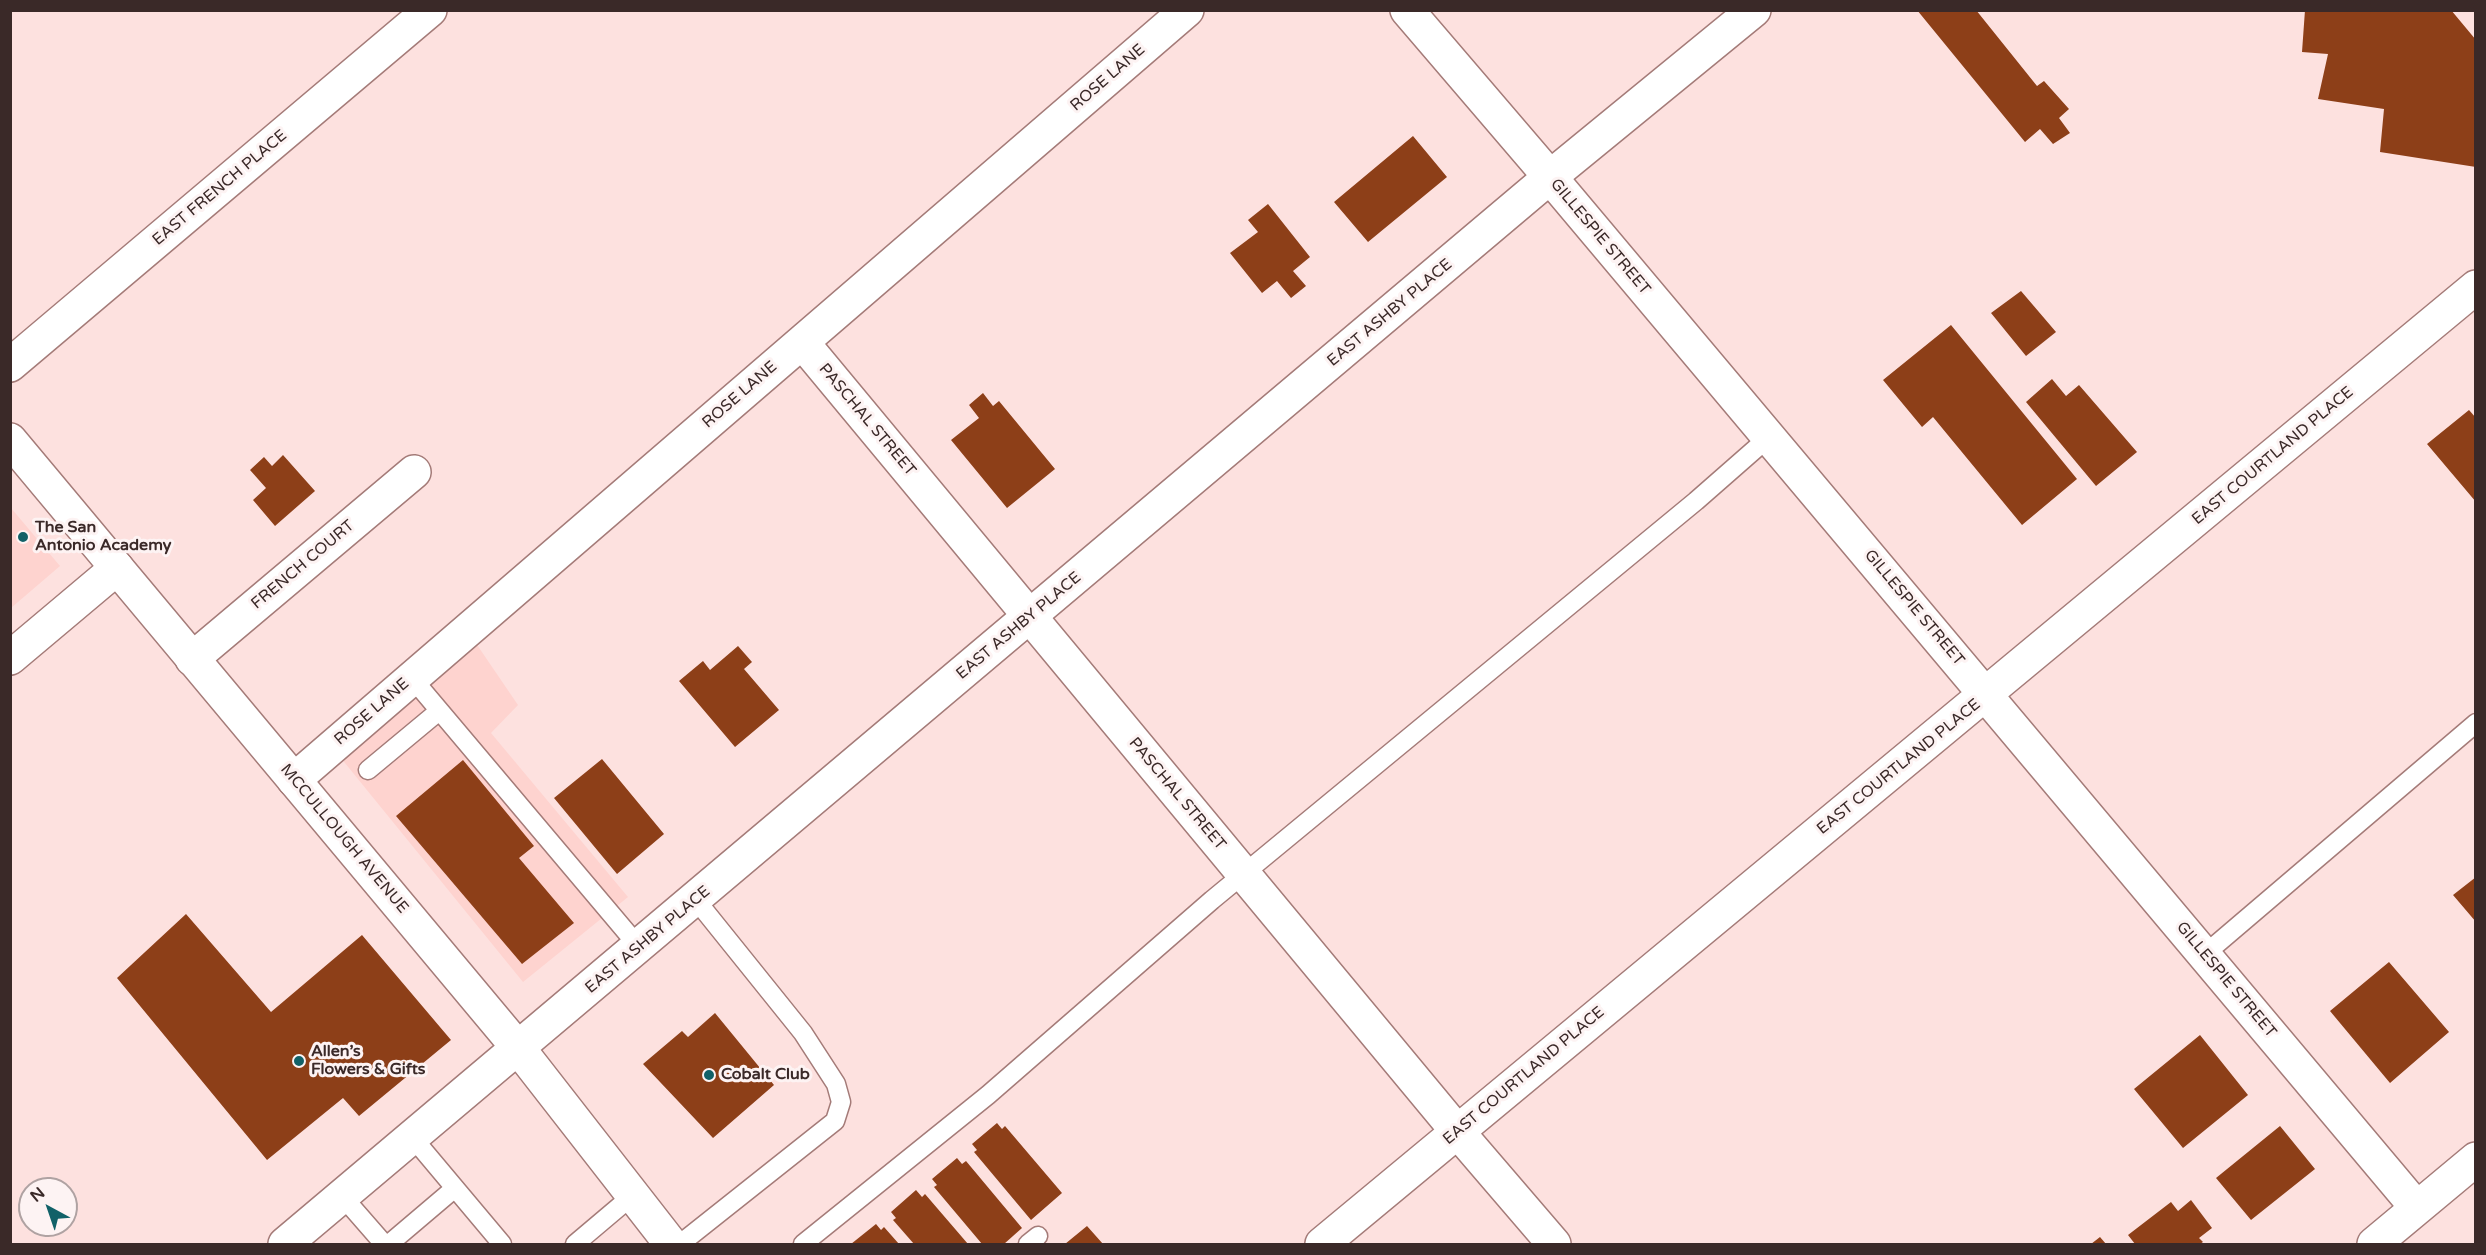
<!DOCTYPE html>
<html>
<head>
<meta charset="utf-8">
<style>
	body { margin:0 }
	#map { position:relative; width:2486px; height:1255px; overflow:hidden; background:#fde1df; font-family:"Varela Round",sans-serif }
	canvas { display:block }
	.frame { position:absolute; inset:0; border:12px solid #3a2928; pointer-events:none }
	.north { position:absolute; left:18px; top:1177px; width:60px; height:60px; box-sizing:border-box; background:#fdf3f3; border:2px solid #afa2a2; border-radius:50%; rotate:320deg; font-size:16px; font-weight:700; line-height:24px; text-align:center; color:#3a2928 }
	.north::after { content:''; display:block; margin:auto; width:21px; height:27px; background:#116168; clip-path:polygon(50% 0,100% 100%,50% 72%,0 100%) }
</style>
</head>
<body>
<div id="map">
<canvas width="2486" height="1255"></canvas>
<div class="frame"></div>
<div class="north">N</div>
</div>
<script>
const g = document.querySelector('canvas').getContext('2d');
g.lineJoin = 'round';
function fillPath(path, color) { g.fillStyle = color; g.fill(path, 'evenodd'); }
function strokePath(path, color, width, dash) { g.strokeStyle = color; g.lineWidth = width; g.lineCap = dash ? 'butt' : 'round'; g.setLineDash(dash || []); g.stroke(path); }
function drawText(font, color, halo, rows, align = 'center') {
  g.font = font + ' "Varela Round",sans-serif'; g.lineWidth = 6; g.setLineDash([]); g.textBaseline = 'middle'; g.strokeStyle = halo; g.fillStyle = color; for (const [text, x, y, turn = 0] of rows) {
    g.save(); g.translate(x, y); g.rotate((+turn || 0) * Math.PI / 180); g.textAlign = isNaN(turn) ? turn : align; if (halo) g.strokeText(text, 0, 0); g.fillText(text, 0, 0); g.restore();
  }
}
fillPath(new Path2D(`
	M 11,508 L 60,566 L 11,608 L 10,608 Z
	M 471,636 L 518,705 L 491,733 L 628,897 L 523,982 L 336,752 Z`), '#fed3cf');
fillPath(new Path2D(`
	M 1917,10 L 1976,10 L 2037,86 L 2044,81 L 2069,109 L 2059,118 L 2070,133 L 2053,144 L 2040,129 L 2025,142 Z
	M 2305,10 L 2451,10 L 2476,40 L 2476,167 L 2380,152 L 2384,109 L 2318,99 L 2328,54 L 2302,52 Z
	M 1413,136 L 1447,177 L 1368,242 L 1334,202 Z
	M 1268,204 L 1310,257 L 1293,271 L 1306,286 L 1291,298 L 1277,281 L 1262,293 L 1230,253 L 1258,232 L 1248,220 Z
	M 2021,291 L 2056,332 L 2026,356 L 1991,313 Z
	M 1951,325 L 2077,479 L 2022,525 L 1933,417 L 1922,427 L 1883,380 Z
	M 2052,379 L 2066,396 L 2079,385 L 2137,452 L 2096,486 L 2026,402 Z
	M 983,393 L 993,406 L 999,401 L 1055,469 L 1007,508 L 951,440 L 979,418 L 969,405 Z
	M 2469,410 L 2476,418 L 2476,502 L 2427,444 Z
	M 283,455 L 315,491 L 275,526 L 253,500 L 266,488 L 250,470 L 264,457 L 272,466 Z
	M 738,646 L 752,662 L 744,669 L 779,710 L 735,747 L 679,681 L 703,661 L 710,670 Z
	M 602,759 L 664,834 L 617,874 L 554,798 Z
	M 463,760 L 534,846 L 519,858 L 574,923 L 522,964 L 396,816 Z
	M 2476,877 L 2476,922 L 2453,895 Z
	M 186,914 L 271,1012 L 362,935 L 451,1040 L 359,1116 L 343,1098 L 267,1160 L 117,978 Z
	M 2389,962 L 2449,1032 L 2390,1083 L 2330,1011 Z
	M 715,1013 L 774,1085 L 713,1138 L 643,1064 L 682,1031 L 688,1037 Z
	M 2200,1035 L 2248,1095 L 2183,1148 L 2134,1089 Z
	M 997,1123 L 1002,1129 L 1005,1126 L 1062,1193 L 1031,1220 L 974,1152 L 977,1150 L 972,1144 Z
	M 2280,1126 L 2315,1169 L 2251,1220 L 2216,1178 Z
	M 957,1158 L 962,1164 L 966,1161 L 1022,1228 L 1004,1244 L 982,1244 L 934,1187 L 937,1185 L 932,1179 Z
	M 916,1190 L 922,1197 L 925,1194 L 968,1244 L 914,1244 L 893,1220 L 896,1218 L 891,1212 Z
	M 2191,1200 L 2212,1228 L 2199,1238 L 2203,1242 L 2200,1244 L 2135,1244 L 2128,1235 L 2171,1202 L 2178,1211 Z
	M 876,1224 L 881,1230 L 884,1227 L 899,1244 L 851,1244 Z
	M 1087,1226 L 1103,1244 L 1065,1244 Z
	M 2100,1237 L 2106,1244 L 2091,1244 Z`), '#8d3f18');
const lane = new Path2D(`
	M 412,678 L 639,947
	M 368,770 L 439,711
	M 2205,954 L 2476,723
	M 413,1138 L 502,1244
	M 343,1197 L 384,1244
	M 389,1244 L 455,1188
	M 575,1244 L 633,1195
	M 680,1244 L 835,1121 L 841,1102 L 836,1084 L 803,1033 L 696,900
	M 803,1244 L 988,1095 L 1212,900 L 1696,501 L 1769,437
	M 1028,1244 L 1038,1236`);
const street = new Path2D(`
	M 1407,10 L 1550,177 L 2417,1208
	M 802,342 L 1457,1131 L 1554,1244
	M 10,365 L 430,10
	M 10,658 L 117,568
	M 192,659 L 414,472
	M 294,780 L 1187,10
	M 1322,1244 L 2476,287
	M 2374,1244 L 2476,1159`);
const secondary = new Path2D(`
	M 10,440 L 519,1049 L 671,1244
	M 285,1244 L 1550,177 L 1754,10`);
strokePath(lane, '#a47b78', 21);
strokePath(street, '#a47b78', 36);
strokePath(secondary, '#a47b78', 36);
strokePath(lane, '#fff', 18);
strokePath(street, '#fff', 33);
strokePath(secondary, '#fff', 33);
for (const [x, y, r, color] of [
	[23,537,6,"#116168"],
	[299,1061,6,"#116168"],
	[709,1075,6,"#116168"]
]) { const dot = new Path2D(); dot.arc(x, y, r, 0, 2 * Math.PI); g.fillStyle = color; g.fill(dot); strokePath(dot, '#fdf3f3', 2); }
drawText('16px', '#3a2928', '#fdf3f3', [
	["ROSE LANE",1108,78,-41],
	["EAST FRENCH PLACE",220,188,-40],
	["GILLESPIE STREET",1600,237,50],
	["EAST ASHBY PLACE",1390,313,-40],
	["ROSE LANE",740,395,-41],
	["PASCHAL STREET",867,420,50],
	["EAST COURTLAND PLACE",2273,456,-40],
	["FRENCH COURT",303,565,-40],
	["GILLESPIE STREET",1914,608,50],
	["EAST ASHBY PLACE",1019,626,-40],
	["ROSE LANE",372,712,-41],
	["EAST COURTLAND PLACE",1899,767,-39],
	["PASCHAL STREET",1177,794,50],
	["MCCULLOUGH AVENUE",344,839,50],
	["EAST ASHBY PLACE",648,940,-40],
	["GILLESPIE STREET",2226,980,50],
	["EAST COURTLAND PLACE",1524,1076,-40]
]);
drawText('bold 16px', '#3a2928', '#fdf3f3', [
	["The San",35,528],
	["Antonio Academy",35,546],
	["Allen’s",311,1052],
	["Flowers & Gifts",311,1070],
	["Cobalt Club",721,1075]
], 'left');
</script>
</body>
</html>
